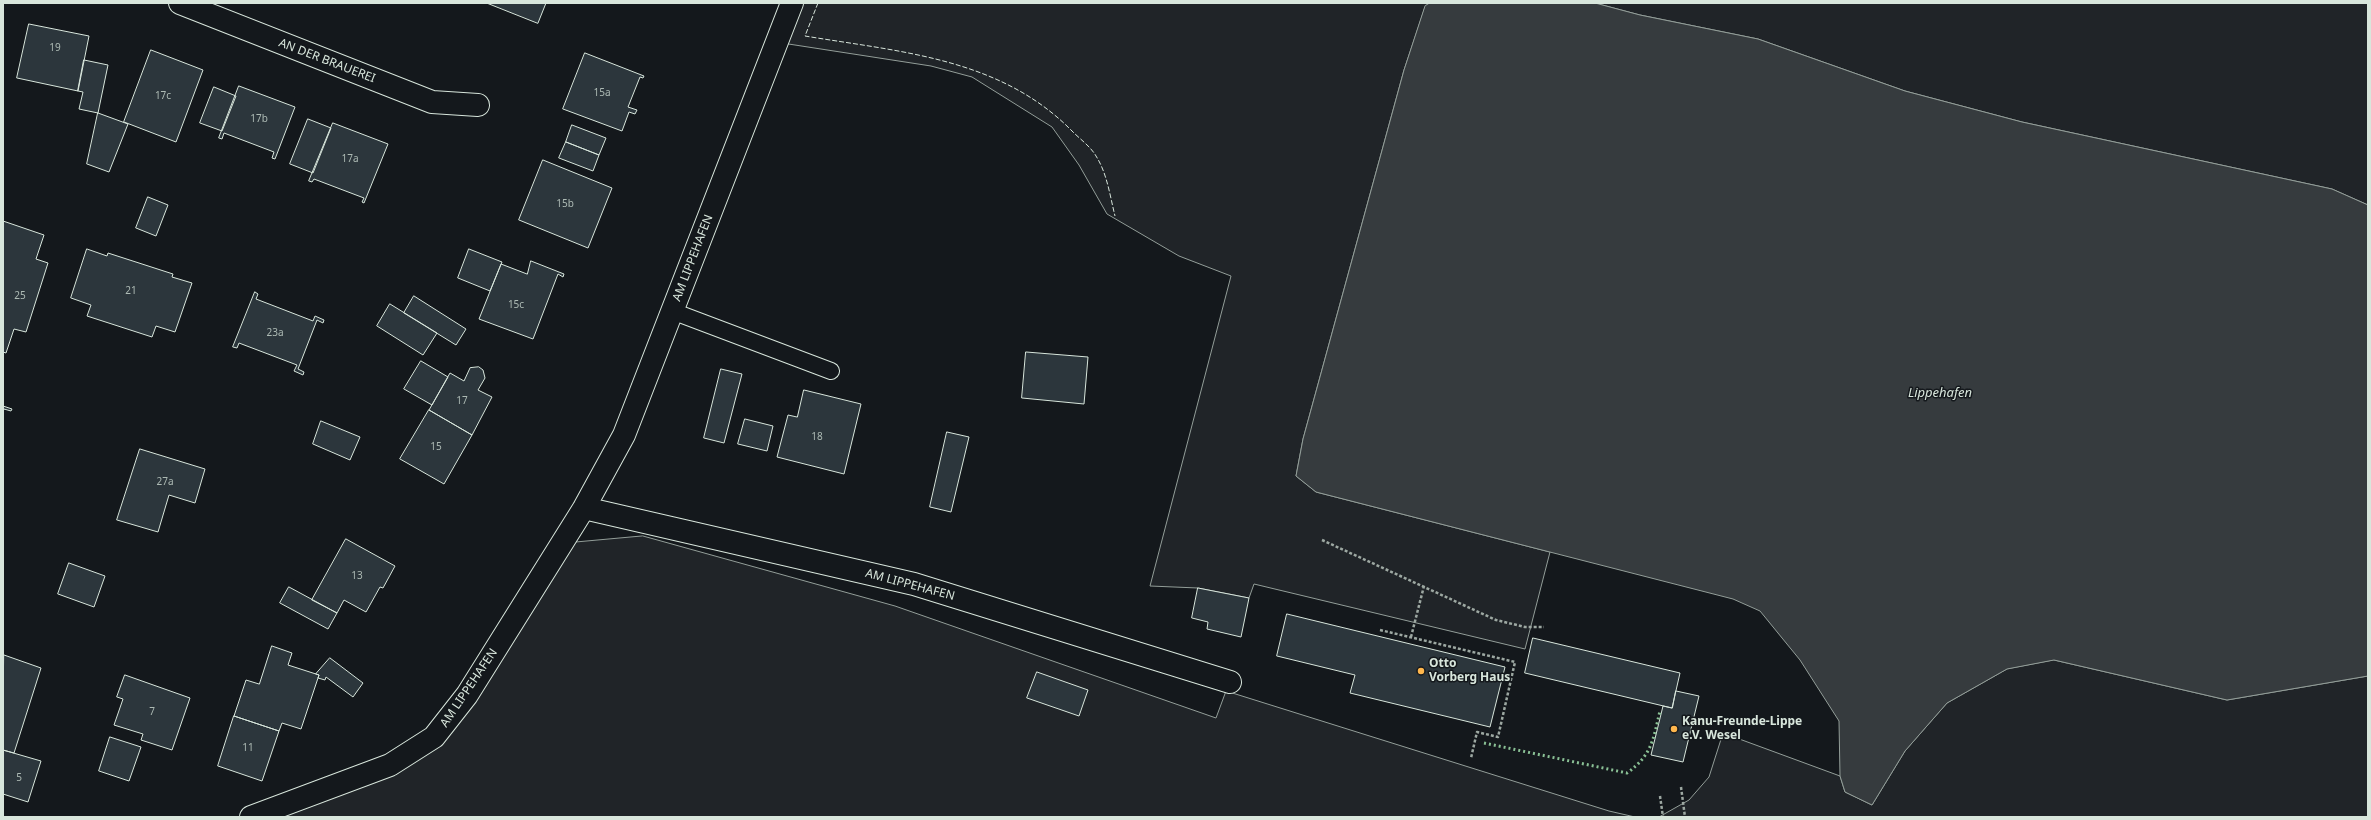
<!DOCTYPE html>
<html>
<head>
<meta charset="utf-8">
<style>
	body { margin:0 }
	#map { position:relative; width:2371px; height:820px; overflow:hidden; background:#14181c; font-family:"Noto Sans",sans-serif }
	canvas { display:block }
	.frame { position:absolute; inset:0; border:4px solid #d8e6dc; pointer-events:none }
</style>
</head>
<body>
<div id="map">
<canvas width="2371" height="820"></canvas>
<div class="frame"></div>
</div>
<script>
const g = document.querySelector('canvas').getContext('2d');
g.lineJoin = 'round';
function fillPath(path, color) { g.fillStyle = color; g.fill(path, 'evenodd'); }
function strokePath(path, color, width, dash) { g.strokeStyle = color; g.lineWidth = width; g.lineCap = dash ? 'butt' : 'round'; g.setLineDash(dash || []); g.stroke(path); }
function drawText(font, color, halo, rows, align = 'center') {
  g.font = font + ' "Noto Sans",sans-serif'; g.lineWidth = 3; g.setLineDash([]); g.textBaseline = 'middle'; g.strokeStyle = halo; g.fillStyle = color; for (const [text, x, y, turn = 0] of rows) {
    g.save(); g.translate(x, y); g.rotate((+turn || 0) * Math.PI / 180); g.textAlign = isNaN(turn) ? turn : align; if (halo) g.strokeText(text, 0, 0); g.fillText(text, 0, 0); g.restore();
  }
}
const green = new Path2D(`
	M 797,3 L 1430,3 L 1425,7 L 1404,70 L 1303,439 L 1296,476 L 1316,492 L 1550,552 L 1525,649 L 1254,584 L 1249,598 L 1198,588 L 1150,586 L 1231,276 L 1179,256 L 1107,214 L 1079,165 L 1052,127 L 972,77 L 931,66 L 782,43 Z
	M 1595,3 L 2368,3 L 2368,205 L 2332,189 L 2022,122 L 1905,91 L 1758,39 L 1640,15 Z
	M 643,536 L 895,606 L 1216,718 L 1226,691 L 1609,811 L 1635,817 L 266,817 L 437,741 L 568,543 Z
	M 2054,660 L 2227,700 L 2368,676 L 2368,817 L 1659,817 L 1689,800 L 1709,777 L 1723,733 L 1840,776 L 1845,792 L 1872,805 L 1905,751 L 1947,703 L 2007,669 Z`);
fillPath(green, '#202428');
strokePath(green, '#939e99', 1);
const water = new Path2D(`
	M 1430,3 L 1595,3 L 1640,15 L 1758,39 L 1905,91 L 2022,122 L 2332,189 L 2368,205 L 2368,676 L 2227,700 L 2054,660 L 2007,669 L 1947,703 L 1905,751 L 1872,805 L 1845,792 L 1840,776 L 1839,721 L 1800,660 L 1760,611 L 1733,599 L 1316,492 L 1296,476 L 1303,439 L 1404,70 L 1425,6 Z`);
fillPath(water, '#363b3e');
strokePath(water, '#939e99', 1);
const building = new Path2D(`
	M 487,3 L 546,3 L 538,23 Z
	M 29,24 L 89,36 L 78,91 L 17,78 Z
	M 151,50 L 203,70 L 176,142 L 124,122 Z
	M 585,53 L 644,76 L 643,78 L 640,77 L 628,107 L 637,110 L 635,114 L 629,112 L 622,131 L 563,109 Z
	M 84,60 L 108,65 L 98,113 L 79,109 L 83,92 L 78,91 Z
	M 239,86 L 295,107 L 275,159 L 272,158 L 274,152 L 224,133 L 222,139 L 219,138 Z
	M 214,87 L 236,96 L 222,131 L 200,123 Z
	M 98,113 L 128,124 L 109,172 L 87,164 Z
	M 308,119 L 331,128 L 313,173 L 290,164 Z
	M 333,123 L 388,144 L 364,203 L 362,202 L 364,198 L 314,179 L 312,182 L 309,181 Z
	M 572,125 L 606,138 L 599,155 L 566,142 Z
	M 566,142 L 599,155 L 593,171 L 559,158 Z
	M 543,160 L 612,188 L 588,248 L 519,220 Z
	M 148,197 L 168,205 L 156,236 L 136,228 Z
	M 3,221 L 44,235 L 36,259 L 48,263 L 26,332 L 14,329 L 6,353 L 3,352 Z
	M 87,249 L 107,256 L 108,253 L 173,274 L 172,277 L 192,283 L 175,332 L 156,326 L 152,337 L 87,316 L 91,305 L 71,298 Z
	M 469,249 L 502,262 L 490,291 L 458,278 Z
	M 531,261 L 564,274 L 563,277 L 558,274 L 533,339 L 479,319 L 501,264 L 527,274 Z
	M 255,292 L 258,294 L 256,299 L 313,321 L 315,316 L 324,320 L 323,323 L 317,320 L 298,369 L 304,372 L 303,375 L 294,371 L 297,365 L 239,343 L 237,348 L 233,347 Z
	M 414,296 L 466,329 L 456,345 L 404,313 Z
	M 390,304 L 437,333 L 423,355 L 377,326 Z
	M 1026,352 L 1088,357 L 1084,404 L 1022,398 Z
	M 421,361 L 448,377 L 432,405 L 404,389 Z
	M 479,367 L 483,370 L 485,378 L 478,390 L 492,397 L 472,435 L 429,410 L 450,373 L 464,381 L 470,368 Z
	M 721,369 L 742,374 L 724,443 L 704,438 Z
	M 804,390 L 861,404 L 844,474 L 777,457 L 788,415 L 797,417 Z
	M 3,406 L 12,409 L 11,411 L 4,409 L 3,412 Z
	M 429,410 L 472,435 L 444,484 L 400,459 Z
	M 745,419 L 773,426 L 767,451 L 738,444 Z
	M 321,421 L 360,437 L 350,460 L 313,444 Z
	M 947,432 L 969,437 L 951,512 L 930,507 Z
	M 140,449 L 205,469 L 195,503 L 169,495 L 158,532 L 117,520 Z
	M 346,539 L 395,566 L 383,588 L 380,587 L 366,612 L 344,600 L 337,613 L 312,600 Z
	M 69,563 L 105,576 L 94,607 L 58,594 Z
	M 289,587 L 337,613 L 328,629 L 280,603 Z
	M 1198,588 L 1249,598 L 1241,637 L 1207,629 L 1208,622 L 1192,618 Z
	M 1287,614 L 1505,667 L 1490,727 L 1350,693 L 1355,675 L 1277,656 Z
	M 1533,638 L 1680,673 L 1672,708 L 1525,673 Z
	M 272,646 L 292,653 L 288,665 L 319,675 L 301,729 L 282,723 L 279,731 L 234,716 L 246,680 L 259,684 Z
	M 4,655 L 41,668 L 14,753 L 3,750 Z
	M 330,658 L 363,683 L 353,697 L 326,677 L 325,680 L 318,678 L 319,675 L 316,674 Z
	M 1037,672 L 1088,690 L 1079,716 L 1027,698 Z
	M 125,675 L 190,698 L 172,750 L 141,740 L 143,734 L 114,725 L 123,699 L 117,697 Z
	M 1676,691 L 1699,696 L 1683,762 L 1651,755 L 1663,706 L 1672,708 Z
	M 234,716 L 279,731 L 262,781 L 218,766 Z
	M 110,737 L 141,747 L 129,781 L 99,771 Z
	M 3,750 L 41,761 L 28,802 L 3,794 Z`);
fillPath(building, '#2c363c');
strokePath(building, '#d8e6dc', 1);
const service = new Path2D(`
	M 672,311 L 831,371`);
const minor = new Path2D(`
	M 180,3 L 432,102 L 478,105
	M 584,508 L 914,584 L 1230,682
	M 251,817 L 390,765 L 434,737 L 467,695 L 584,508 L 624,435 L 792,3`);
strokePath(service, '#d8e6dc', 18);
strokePath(minor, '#d8e6dc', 24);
strokePath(new Path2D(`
	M 1322,540 L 1496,620 L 1525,627 L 1544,627
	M 1380,630 L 1515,662 L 1498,737 L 1477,732 L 1471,758
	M 1411,637 L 1424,586
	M 1681,787 L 1685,817
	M 1660,796 L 1663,817`), '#9da8a2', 2.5, [3, 2]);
strokePath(service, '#14181c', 16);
strokePath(minor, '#14181c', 22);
strokePath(new Path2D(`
	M 1484,743 L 1627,773 C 1652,755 1653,740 1660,711`), '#8ac095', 3, [2, 3]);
strokePath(new Path2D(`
	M 818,3 L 805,36 C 901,52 1001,58 1073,132 C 1080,139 1091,147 1096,156 C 1107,173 1110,196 1115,216`), '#d8e6dc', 1, [5, 2]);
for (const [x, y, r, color] of [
	[1421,671,4,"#ffb74d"],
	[1674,729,4,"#ffb74d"]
]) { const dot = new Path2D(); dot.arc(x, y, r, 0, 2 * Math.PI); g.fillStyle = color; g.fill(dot); strokePath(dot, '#14181c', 1.5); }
drawText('10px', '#adbab4', null, [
	["19",55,48],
	["15a",602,93],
	["17c",163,96],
	["17b",259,119],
	["17a",350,159],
	["15b",565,204],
	["21",131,291],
	["25",20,296],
	["15c",516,305],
	["23a",275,333],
	["17",462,401],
	["18",817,437],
	["15",436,447],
	["27a",165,482],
	["13",357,576],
	["7",152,712],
	["11",248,748],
	["5",19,778]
]);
drawText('12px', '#d8e6dc', '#14181c', [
	["AN DER BRAUEREI",327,61,21],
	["AM LIPPEHAFEN",693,258,-69],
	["AM LIPPEHAFEN",910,585,15],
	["AM LIPPEHAFEN",469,688,-56]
]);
drawText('bold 12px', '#d8e6dc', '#14181c', [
	["Otto",1429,664],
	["Vorberg Haus",1429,678],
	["Kanu-Freunde-Lippe",1682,722],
	["e.V. Wesel",1682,736]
], 'left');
drawText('italic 13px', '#d8e6dc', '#14181c', [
	["Lippehafen",1940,393]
]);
</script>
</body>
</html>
